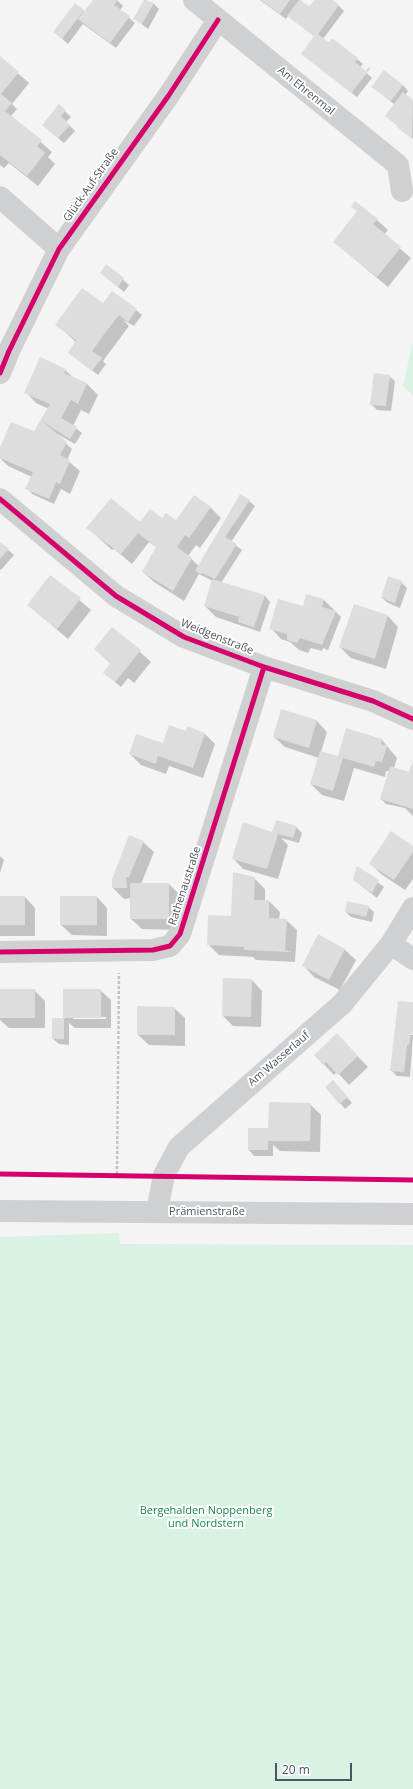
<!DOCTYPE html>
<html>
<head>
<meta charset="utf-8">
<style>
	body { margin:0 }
	#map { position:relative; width:413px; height:1789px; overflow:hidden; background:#f4f4f4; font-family:"Open Sans",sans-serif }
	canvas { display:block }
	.scale { position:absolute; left:275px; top:1763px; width:77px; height:18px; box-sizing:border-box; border:2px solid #4a5661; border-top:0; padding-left:5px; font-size:12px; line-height:14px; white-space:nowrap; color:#4a5661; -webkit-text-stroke:3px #fff; paint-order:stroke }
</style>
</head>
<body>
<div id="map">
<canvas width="413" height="1789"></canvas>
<div class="scale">20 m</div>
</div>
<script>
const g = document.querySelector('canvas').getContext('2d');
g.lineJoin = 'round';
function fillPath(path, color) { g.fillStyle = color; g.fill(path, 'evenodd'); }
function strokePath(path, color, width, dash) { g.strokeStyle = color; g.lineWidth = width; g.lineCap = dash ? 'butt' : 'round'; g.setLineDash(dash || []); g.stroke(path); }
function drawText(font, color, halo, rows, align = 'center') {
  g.font = font + ' "Open Sans",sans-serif'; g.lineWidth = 4; g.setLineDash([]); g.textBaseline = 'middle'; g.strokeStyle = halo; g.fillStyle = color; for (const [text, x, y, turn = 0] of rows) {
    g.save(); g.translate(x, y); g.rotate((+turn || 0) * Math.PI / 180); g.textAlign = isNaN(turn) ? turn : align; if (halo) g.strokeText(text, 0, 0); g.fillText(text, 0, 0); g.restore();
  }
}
fillPath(new Path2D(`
	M 413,342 L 413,395 L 403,386 Z
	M 119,1233 L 120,1244 L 413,1245 L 413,1789 L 0,1789 L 0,1237 Z`), '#d9f2e3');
fillPath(new Path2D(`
	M 94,0 L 117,0 L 123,6 L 120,10 L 135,23 L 116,48 L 83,24 L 68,44 L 54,32 L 75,5 L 85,12 Z
	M 145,0 L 154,4 L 159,9 L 148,29 L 135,19 Z
	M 260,0 L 300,0 L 309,8 L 316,0 L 331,0 L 338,5 L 344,11 L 323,39 L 357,59 L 363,64 L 360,67 L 372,78 L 357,97 L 302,54 L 315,37 L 288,16 L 286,19 Z
	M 0,58 L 29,83 L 12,104 L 17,109 L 11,116 L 52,152 L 48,157 L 55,164 L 38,186 L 9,163 L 4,168 L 0,165 Z
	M 403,85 L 408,91 L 405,95 L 413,102 L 413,139 L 392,121 L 395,105 L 373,87 Z
	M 59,106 L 71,117 L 66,122 L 75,131 L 64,143 L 48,130 Z
	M 352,206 L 377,220 L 388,230 L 384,235 L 411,258 L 388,287 L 334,242 L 358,212 Z
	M 106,266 L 129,285 L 124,292 L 101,273 Z
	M 104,305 L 136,310 L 142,315 L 134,326 L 123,320 L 129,326 L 103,361 L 106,364 L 98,375 L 69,353 L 76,342 L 57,325 Z
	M 65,370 L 74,378 L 87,384 L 98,395 L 89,414 L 81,410 L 73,426 L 82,433 L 75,444 L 52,431 L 72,449 L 67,460 L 80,471 L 70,494 L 61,489 L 54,504 L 32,494 L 27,488 L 32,477 L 8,466 L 0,458 L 0,450 L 39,435 L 36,431 L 49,409 L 36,403 L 26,392 Z
	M 389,376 L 395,381 L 391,411 L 377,410 L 371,404 Z
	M 249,501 L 255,506 L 231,542 L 242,550 L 221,583 L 265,596 L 270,602 L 260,632 L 216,617 L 205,606 L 213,581 L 199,574 L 184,601 L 154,582 L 143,572 L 158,548 L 149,542 L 132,564 L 114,549 L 112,550 L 88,528 L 163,520 L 176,521 L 211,508 L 221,518 L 200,548 L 196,545 L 188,556 L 199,566 Z
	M 0,543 L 14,555 L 1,570 L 0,569 Z
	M 51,576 L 91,610 L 68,639 L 28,605 Z
	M 401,582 L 407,588 L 400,608 L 388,603 L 382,598 Z
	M 324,600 L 341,617 L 328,650 L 323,648 L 322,651 L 311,648 L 308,653 L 299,650 L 290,642 L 281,639 L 271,628 L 303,608 Z
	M 388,616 L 398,627 L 386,669 L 351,658 L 340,647 Z
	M 113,628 L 151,662 L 134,683 L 128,678 L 121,687 L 110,678 L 111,664 L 95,649 Z
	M 317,721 L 327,732 L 321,752 L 339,758 L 382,740 L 397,758 L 394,768 L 409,773 L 413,763 L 413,816 L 405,808 L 386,804 L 381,799 L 390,771 L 386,771 L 385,777 L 354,768 L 344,801 L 322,795 L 311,784 L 319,758 L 285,747 L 274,737 Z
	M 186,732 L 205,734 L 215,744 L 203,778 L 169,766 L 166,774 L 141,765 L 130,754 L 164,744 Z
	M 296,827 L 302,833 L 299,843 L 281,838 L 288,845 L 278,879 L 243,869 L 233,858 L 273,833 Z
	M 143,842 L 154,852 L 141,884 L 169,884 L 180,895 L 179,930 L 142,929 L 131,919 L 131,898 L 124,899 L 113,888 Z
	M 413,847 L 413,879 L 405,890 L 381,874 L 370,863 Z
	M 0,856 L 4,860 L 0,873 Z
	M 358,868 L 384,887 L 377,898 L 354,880 Z
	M 254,878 L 265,889 L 265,901 L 269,901 L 280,912 L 279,919 L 286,920 L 297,930 L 295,962 L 256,960 L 253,957 L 219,955 L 208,944 L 232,917 Z
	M 0,897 L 25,897 L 35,908 L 35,936 L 0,936 Z
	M 97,897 L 107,908 L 107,936 L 72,935 L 61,925 Z
	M 368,907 L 374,912 L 372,922 L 351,917 L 346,912 Z
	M 318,936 L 345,950 L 356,960 L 340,990 L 314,977 L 304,966 Z
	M 252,980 L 262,991 L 261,1027 L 233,1026 L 223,1016 Z
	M 0,990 L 34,990 L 45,1001 L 45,1028 L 9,1028 L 0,1020 Z
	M 100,990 L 111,1000 L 111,1028 L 75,1028 L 69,1023 L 69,1045 L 59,1044 L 53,1039 L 53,1019 L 65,1019 L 64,1018 ZM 73,1017 L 106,1017 L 106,1019 L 73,1019 Z
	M 413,1003 L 413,1033 L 406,1032 L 406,1034 L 413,1035 L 410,1077 L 397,1076 L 391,1070 Z
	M 174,1008 L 185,1018 L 185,1046 L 149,1045 L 138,1035 Z
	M 348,1046 L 368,1067 L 349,1085 L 337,1072 L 334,1075 L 315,1055 Z
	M 333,1081 L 352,1103 L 345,1109 L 340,1103 Z
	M 310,1104 L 321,1115 L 320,1152 L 280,1151 L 273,1145 L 273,1156 L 254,1156 L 249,1150 L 249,1129 L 268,1129 Z`), '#0003');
fillPath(new Path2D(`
	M 93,0 L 118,0 L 114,5 L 130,16 L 110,43 L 78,19 Z
	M 144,0 L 154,3 L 142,24 L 133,19 Z
	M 261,0 L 290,0 L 280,14 Z
	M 299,0 L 309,6 L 315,0 L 333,0 L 339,5 L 318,34 L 329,43 L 332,38 L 358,58 L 355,62 L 366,71 L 369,67 L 371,68 L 351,93 L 301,54 L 314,36 L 287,16 Z
	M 75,3 L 84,10 L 62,39 L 53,32 Z
	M 0,56 L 19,72 L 1,94 L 12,103 L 5,111 L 42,140 L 37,146 L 45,153 L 27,176 L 0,155 Z
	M 384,70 L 403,85 L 391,101 L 371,87 Z
	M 403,92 L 413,100 L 412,139 L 397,127 L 398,126 L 386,117 L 384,117 Z
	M 59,104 L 66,110 L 61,116 L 70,125 L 58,138 L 42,125 Z
	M 355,201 L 378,219 L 373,224 L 401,247 L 377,277 L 333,242 L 357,211 L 351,207 Z
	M 106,264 L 124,278 L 118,287 L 100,273 Z
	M 82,288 L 103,303 L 112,291 L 137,309 L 128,322 L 119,315 L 105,333 L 92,351 L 102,358 L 92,371 L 68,353 L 76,340 L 55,325 Z
	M 40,357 L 66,369 L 64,373 L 87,383 L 78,404 L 71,400 L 61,418 L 77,427 L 70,439 L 42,421 L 67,442 L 60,455 L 70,460 L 60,484 L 56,482 L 49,499 L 25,489 L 33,472 L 0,458 L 0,447 L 11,422 L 34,431 L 50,404 L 24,393 Z
	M 374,373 L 390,375 L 386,406 L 370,405 Z
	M 240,494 L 250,500 L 225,537 L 237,544 L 215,579 L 202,573 L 201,574 L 195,571 Z
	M 194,495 L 211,507 L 189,538 L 185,535 L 177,547 L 192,558 L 173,591 L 142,572 L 156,547 L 138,533 L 121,554 L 86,528 L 111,498 L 140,522 L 150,509 L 162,518 L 166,513 L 176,520 Z
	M 0,542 L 9,549 L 0,559 Z
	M 50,575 L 81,598 L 57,629 L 27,605 Z
	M 388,576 L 402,581 L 395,603 L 381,598 Z
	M 212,579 L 265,595 L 254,627 L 238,622 L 239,617 L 204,606 Z
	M 306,594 L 324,599 L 322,607 L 336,611 L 322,645 L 300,638 L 297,643 L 287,640 L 287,634 L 269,629 L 278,599 L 303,606 Z
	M 354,604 L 388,615 L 375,659 L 339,647 Z
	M 112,627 L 141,650 L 115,682 L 103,673 L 111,663 L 94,649 Z
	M 281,709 L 317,720 L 309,748 L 273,737 Z
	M 169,725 L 186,731 L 187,726 L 205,733 L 193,768 L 158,756 L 156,764 L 129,754 L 136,734 L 163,743 Z
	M 346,728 L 382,739 L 381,744 L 387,746 L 382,762 L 376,761 L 374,767 L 343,758 L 333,791 L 310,784 L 320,751 L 338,756 Z
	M 413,761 L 413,809 L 380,799 L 390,766 L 409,772 Z
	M 276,820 L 297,826 L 293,838 L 278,834 L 267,869 L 232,859 L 243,822 L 272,832 Z
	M 391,831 L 413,846 L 413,852 L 394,880 L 369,864 Z
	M 129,835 L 144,841 L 129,877 L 126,877 L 127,888 L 112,888 L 112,879 Z
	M 357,866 L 379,880 L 372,893 L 353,880 Z
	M 233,872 L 255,877 L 254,900 L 269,900 L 269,918 L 287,919 L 285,950 L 292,952 L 244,950 L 244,947 L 207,945 L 208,915 L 231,916 Z
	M 130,883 L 169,883 L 169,919 L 130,919 Z
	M 0,896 L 25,896 L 25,925 L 0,925 Z
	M 60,896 L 97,896 L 97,925 L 60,925 Z
	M 347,901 L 369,906 L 366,917 L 345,912 Z
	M 318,934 L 345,949 L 329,980 L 302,966 Z
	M 223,978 L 252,979 L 251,1017 L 222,1016 Z
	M 0,989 L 35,989 L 35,1018 L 0,1018 Z
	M 63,989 L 101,989 L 101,1018 L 64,1018 L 64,1039 L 52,1039 L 52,1018 L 63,1018 Z
	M 398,1001 L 413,1002 L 413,1034 L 411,1033 L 409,1045 L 407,1045 L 404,1072 L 390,1071 Z
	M 137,1006 L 175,1007 L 175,1035 L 137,1035 Z
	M 337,1033 L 358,1056 L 338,1075 L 326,1062 L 323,1065 L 314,1055 Z
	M 333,1080 L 348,1097 L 339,1104 L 325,1087 Z
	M 269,1102 L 311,1103 L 310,1141 L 268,1141 L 268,1150 L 248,1150 L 248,1128 L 268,1128 Z`), '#ddddde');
strokePath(new Path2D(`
	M 117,1174 L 119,973`), '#bcc7c4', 2.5, [3, 2]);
strokePath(new Path2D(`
	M 194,0 L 398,165 L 402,191
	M 0,197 L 59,249
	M 0,373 L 9,351 L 59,249 L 169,95 L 218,20
	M 0,499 L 116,596 L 184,637 L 264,667 L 373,701 L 413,719
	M 391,944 L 413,959
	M 0,952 L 153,950 L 170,946 L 180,934 L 264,667
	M 157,1211 L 164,1175 L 179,1147 L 342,1004 L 391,944 L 413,908`), '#ced0d2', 22);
strokePath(new Path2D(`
	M 0,1211 L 413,1214`), '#ced0d4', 22);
strokePath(new Path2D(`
	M 0,373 L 9,351 L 59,249 L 169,95 L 218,20
	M 0,499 L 116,596 L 184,637 L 264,667 L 373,701 L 413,719
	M 0,952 L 153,950 L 170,946 L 180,934 L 264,667
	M 0,1174 L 413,1180`), '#d6006c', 5);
drawText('11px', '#4a5661', '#fff', [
	["Am Ehrenmal",306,91,39],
	["Glück-Auf-Straße",91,185,-55],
	["Weidgenstraße",217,637,22],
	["Rathenaustraße",185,886,-72],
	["Am Wasserlauf",279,1059,-41],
	["Prämienstraße",207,1212]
]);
drawText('11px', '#17864f', '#fff', [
	["Bergehalden Noppenberg",206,1511],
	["und Nordstern",206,1524]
]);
</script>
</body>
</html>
